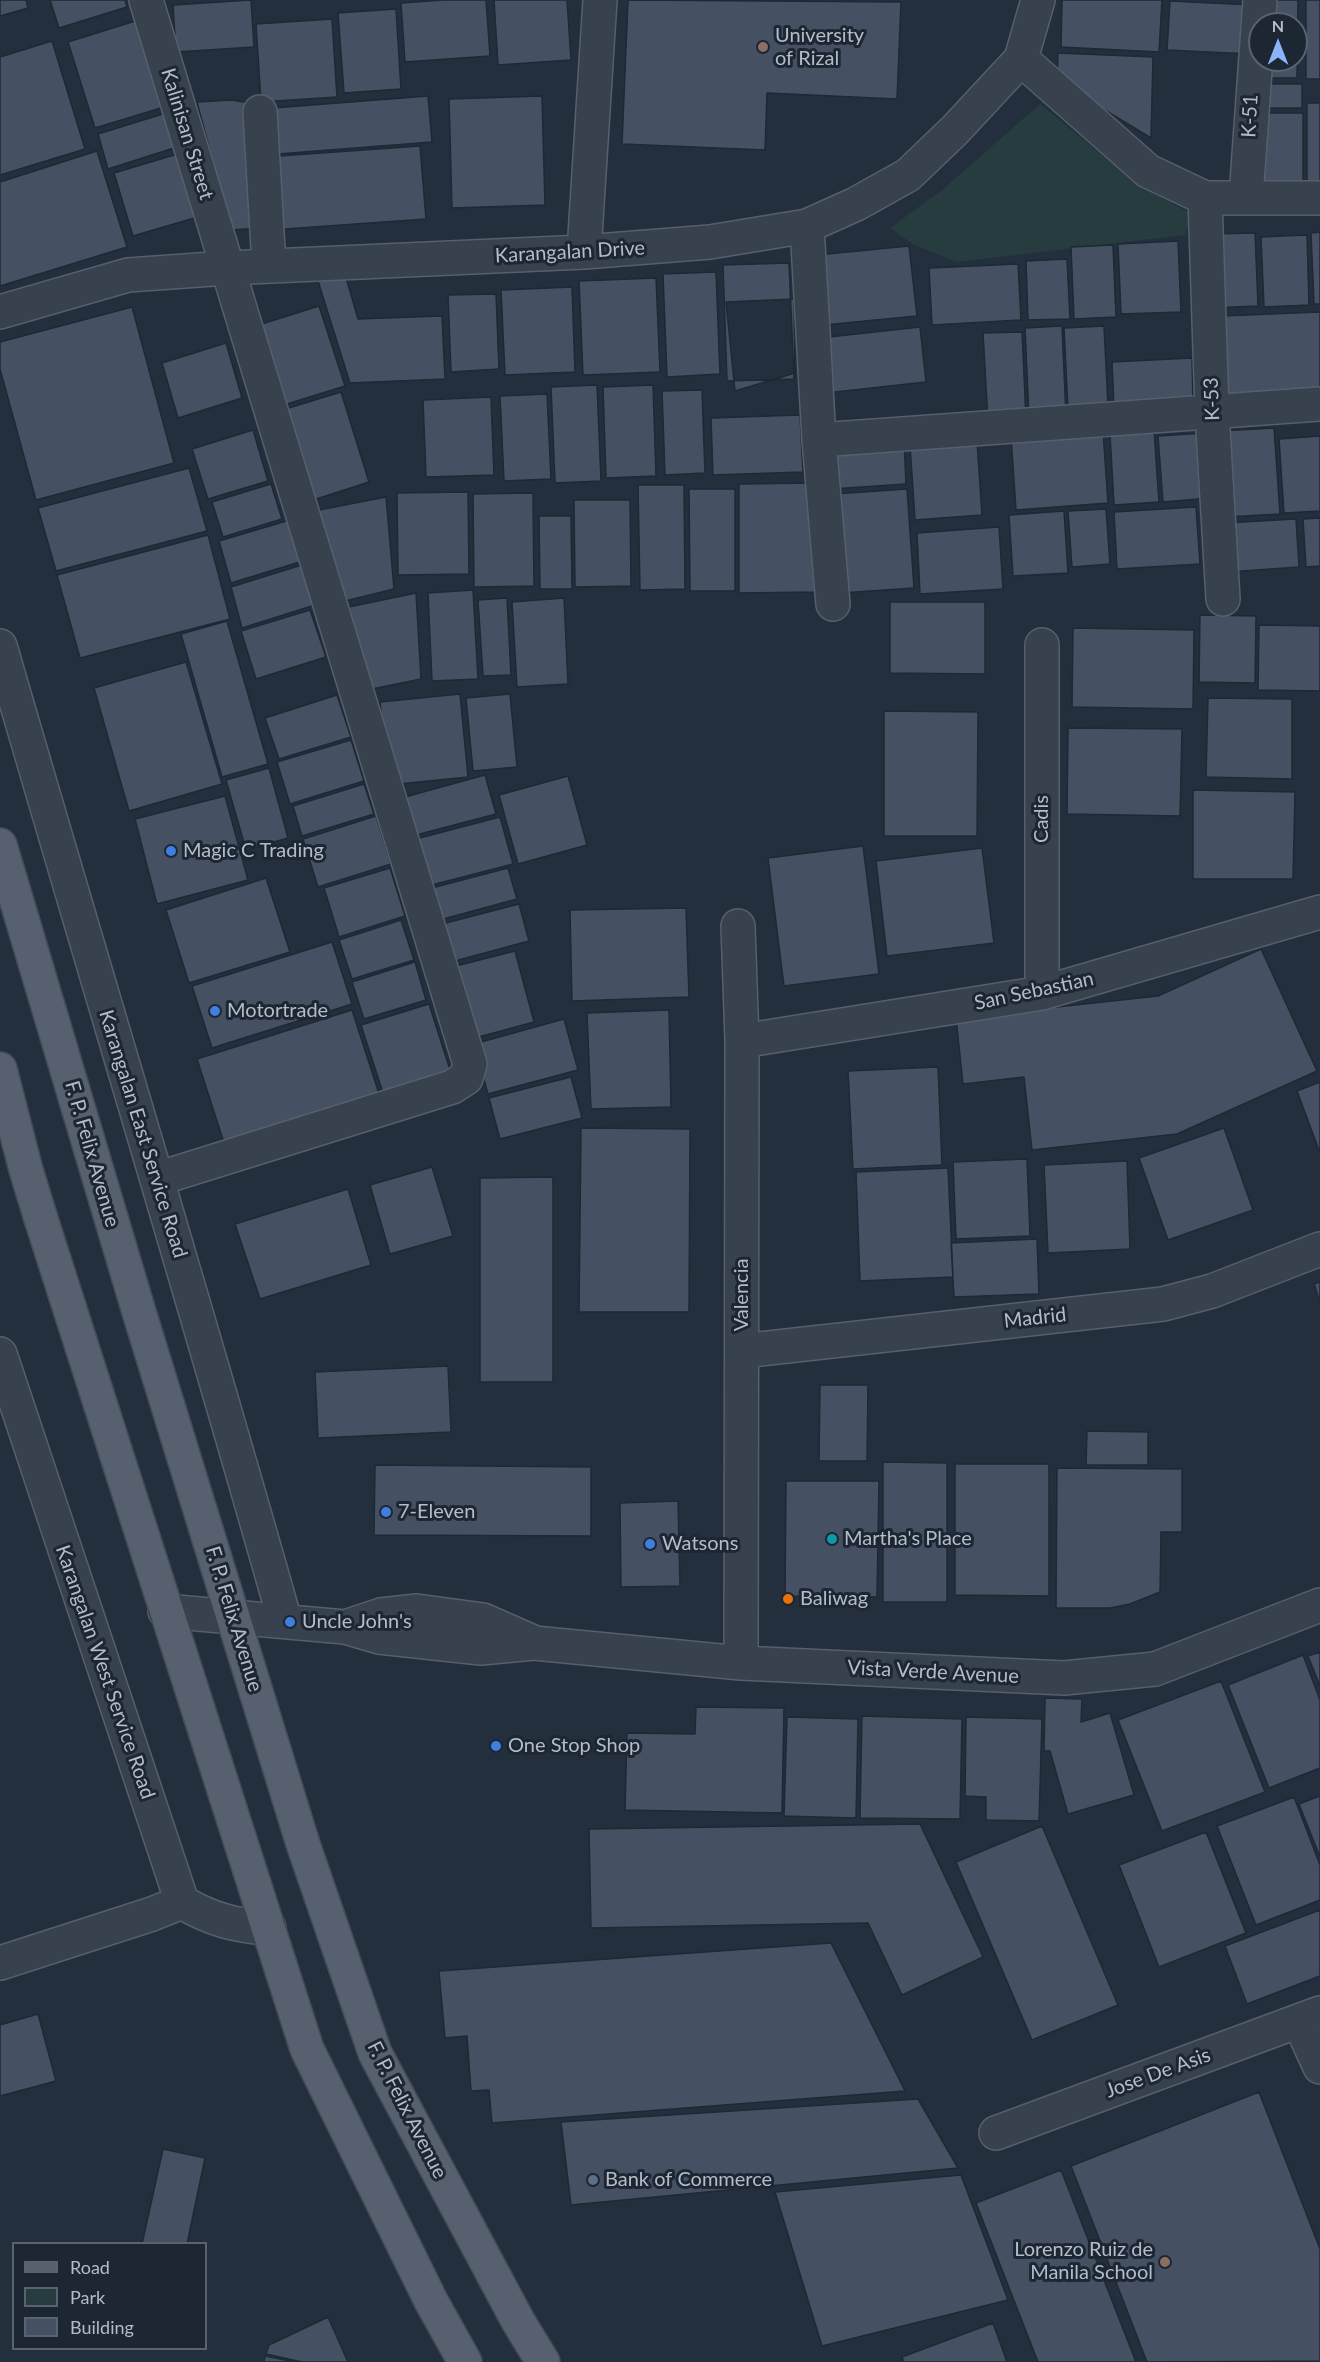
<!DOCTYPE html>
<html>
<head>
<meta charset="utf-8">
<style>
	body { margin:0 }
	#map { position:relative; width:1320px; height:2362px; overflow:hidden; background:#242f3e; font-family:Lato,sans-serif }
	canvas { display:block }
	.legend { position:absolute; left:12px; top:2242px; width:195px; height:108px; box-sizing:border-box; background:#1d2633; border:2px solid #59626f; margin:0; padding:8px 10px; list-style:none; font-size:18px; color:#b4bcc9 }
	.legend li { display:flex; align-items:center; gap:12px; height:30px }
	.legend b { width:30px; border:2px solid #59626f }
	.north { position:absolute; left:1248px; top:12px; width:60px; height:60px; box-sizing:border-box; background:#1d2633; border:2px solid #59626f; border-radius:50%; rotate:0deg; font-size:16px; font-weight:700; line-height:24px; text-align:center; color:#b4bcc9 }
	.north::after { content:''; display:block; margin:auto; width:21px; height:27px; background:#8ab4f8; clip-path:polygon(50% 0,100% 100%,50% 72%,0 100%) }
</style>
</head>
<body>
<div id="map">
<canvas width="1320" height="2362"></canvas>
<ul class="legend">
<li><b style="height:8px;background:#56606e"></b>Road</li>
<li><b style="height:16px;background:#263c3f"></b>Park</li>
<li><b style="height:16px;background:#455162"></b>Building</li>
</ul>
<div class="north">N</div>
</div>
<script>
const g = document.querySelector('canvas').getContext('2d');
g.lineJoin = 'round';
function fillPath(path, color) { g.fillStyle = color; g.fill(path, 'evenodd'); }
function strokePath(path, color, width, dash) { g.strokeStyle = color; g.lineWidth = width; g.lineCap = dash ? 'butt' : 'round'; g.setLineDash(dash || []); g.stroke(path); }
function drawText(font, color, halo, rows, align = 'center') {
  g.font = font + ' Lato,sans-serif'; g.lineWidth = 6; g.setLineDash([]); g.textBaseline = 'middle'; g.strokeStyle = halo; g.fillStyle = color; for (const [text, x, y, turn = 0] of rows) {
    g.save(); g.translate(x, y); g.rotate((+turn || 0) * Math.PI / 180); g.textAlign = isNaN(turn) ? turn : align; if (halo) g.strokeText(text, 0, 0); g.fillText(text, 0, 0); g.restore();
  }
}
fillPath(new Path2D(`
	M 1040,104 L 1140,186 L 1192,214 L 1185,235 L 957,262 L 914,245 L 890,228 L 942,190 Z`), '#263c3f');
const building = new Path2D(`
	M 0,0 L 26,0 L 28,8 L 0,16 Z
	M 50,0 L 125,0 L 127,7 L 59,28 Z
	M 251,0 L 254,47 L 176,52 L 173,5 Z
	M 443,0 L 486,0 L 490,56 L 405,62 L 401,3 Z
	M 494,0 L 567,0 L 571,60 L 498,65 Z
	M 628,0 L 901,2 L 897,99 L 767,93 L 765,150 L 622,144 Z
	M 1062,0 L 1162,0 L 1159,52 L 1061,47 Z
	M 1266,0 L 1298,0 L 1297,78 L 1265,78 L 1265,60 L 1296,60 L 1296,24 L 1266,24 Z
	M 1306,0 L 1320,0 L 1320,79 L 1306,79 Z
	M 1170,1 L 1252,5 L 1250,54 L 1167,50 Z
	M 396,9 L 401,89 L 344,93 L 338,13 Z
	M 148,17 L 174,104 L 95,128 L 68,42 Z
	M 332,19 L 337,97 L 261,102 L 256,24 Z
	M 52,41 L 85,149 L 0,175 L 0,57 Z
	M 1058,53 L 1153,57 L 1151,138 L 1057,81 Z
	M 1261,84 L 1302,84 L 1302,108 L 1261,108 Z
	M 428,96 L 432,142 L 278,154 L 274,108 Z
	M 542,96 L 545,205 L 452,208 L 449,99 Z
	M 232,100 L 255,104 L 263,228 L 231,230 L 197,102 Z
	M 1307,103 L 1320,103 L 1320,188 L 1307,188 Z
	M 166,113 L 177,147 L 108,169 L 98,134 Z
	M 1253,113 L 1303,113 L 1303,183 L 1253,183 Z
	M 420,146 L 426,219 L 271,230 L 265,157 Z
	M 97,151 L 127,247 L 0,286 L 0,182 Z
	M 181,153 L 201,216 L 133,236 L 114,173 Z
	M 1320,232 L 1320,304 L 1314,304 L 1311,233 Z
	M 1255,233 L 1258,306 L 1212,308 L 1209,234 Z
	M 1307,235 L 1309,305 L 1264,307 L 1261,237 Z
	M 1178,241 L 1181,312 L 1121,314 L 1118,244 Z
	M 1113,245 L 1116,317 L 1074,319 L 1071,247 Z
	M 909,246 L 917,316 L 824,325 L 817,255 Z
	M 1067,259 L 1070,319 L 1028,320 L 1026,261 Z
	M 789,263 L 794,379 L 727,381 L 723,265 Z
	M 1018,264 L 1021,320 L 932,325 L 929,268 Z
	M 716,272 L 720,374 L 667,377 L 663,274 Z
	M 345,274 L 358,319 L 442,316 L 445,379 L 350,383 L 318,281 Z
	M 656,278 L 660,372 L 583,375 L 579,281 Z
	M 572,287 L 575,372 L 505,375 L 501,290 Z
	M 496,294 L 499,369 L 451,372 L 448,295 Z
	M 794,299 L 795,373 L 735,391 L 726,302 Z
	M 319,306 L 345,386 L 274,408 L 249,328 Z
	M 132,307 L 174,463 L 36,500 L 0,369 L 0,342 Z
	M 1320,312 L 1320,399 L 1225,402 L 1222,316 Z
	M 1062,326 L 1066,416 L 1029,418 L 1025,328 Z
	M 1104,326 L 1108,407 L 1068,410 L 1064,328 Z
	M 920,327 L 926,382 L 826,393 L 820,338 Z
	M 1022,332 L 1026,419 L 988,421 L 983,333 Z
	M 226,343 L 242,398 L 178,418 L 162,363 Z
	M 1192,358 L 1193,405 L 1114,408 L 1112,362 Z
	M 597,385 L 601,481 L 555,483 L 551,387 Z
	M 653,385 L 656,476 L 606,478 L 603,387 Z
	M 702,390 L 705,473 L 665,475 L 662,391 Z
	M 341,392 L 369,482 L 307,502 L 279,411 Z
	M 547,394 L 551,479 L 504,481 L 500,396 Z
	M 491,397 L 494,475 L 426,477 L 423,400 Z
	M 800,415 L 803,472 L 713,475 L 711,418 Z
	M 1274,428 L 1280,514 L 1226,517 L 1220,431 Z
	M 253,430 L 268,481 L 208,499 L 192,449 Z
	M 1103,431 L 1108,503 L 1016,510 L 1011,437 Z
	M 1154,431 L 1159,502 L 1114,505 L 1110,434 Z
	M 1205,433 L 1210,498 L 1163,502 L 1158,436 Z
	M 1320,436 L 1320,511 L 1284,513 L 1279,439 Z
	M 904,439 L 906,484 L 832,489 L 830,444 Z
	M 977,441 L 982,515 L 915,520 L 910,445 Z
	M 189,468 L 207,531 L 56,571 L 38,508 Z
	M 814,483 L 815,592 L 739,593 L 739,484 Z
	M 271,484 L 282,519 L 223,537 L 212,502 Z
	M 638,485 L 684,485 L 685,589 L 640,590 Z
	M 689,489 L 735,489 L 735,591 L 690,591 Z
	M 907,489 L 914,588 L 841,593 L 834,494 Z
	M 468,492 L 469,574 L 398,575 L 397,493 Z
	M 533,493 L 534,586 L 474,587 L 473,494 Z
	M 386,497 L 394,589 L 337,603 L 314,511 Z
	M 574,500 L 630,500 L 631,586 L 575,587 Z
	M 1196,507 L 1200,564 L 1117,569 L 1114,512 Z
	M 1106,509 L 1110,564 L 1072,567 L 1068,511 Z
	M 1064,511 L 1068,573 L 1013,576 L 1009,515 Z
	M 539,516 L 571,516 L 572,589 L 540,589 Z
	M 1320,518 L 1320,566 L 1306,567 L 1303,519 Z
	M 1296,519 L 1299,567 L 1228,572 L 1225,523 Z
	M 290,520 L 303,561 L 231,583 L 219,541 Z
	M 999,527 L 1003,589 L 920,594 L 917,533 Z
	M 208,535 L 230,619 L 80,658 L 57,575 Z
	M 305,564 L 318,604 L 242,628 L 231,587 Z
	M 473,590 L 478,679 L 432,681 L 428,593 Z
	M 416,593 L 421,679 L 367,690 L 349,607 Z
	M 507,598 L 511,675 L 483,676 L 478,600 Z
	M 564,598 L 568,684 L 517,687 L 512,602 Z
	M 890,602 L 985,602 L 985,674 L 890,673 Z
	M 310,610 L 326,657 L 256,679 L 241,631 Z
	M 1200,615 L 1256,616 L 1255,683 L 1199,682 Z
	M 227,621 L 268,764 L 222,777 L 181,634 Z
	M 1259,625 L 1320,626 L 1320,691 L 1258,690 Z
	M 1073,628 L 1194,630 L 1193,709 L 1072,707 Z
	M 186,662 L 222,784 L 129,811 L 94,688 Z
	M 460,694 L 468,777 L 389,785 L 380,702 Z
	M 510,694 L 517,767 L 473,771 L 466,698 Z
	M 337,695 L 351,737 L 279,759 L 265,718 Z
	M 1208,698 L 1292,699 L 1292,779 L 1206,777 Z
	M 884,711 L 978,712 L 977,836 L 884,836 Z
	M 1068,728 L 1182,729 L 1180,816 L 1067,814 Z
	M 351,740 L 364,781 L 290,804 L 277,762 Z
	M 269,768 L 288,838 L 246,850 L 226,780 Z
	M 485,775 L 496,814 L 416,835 L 405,797 Z
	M 568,776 L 587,845 L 518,864 L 499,795 Z
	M 364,784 L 374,814 L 302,836 L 293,806 Z
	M 1193,790 L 1295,792 L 1293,879 L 1193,879 Z
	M 225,796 L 248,880 L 157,904 L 135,819 Z
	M 376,816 L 391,864 L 318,887 L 303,839 Z
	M 500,817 L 513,864 L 424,887 L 412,840 Z
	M 863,846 L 879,974 L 784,986 L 768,858 Z
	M 982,848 L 994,943 L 887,956 L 876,861 Z
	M 390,868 L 405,916 L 339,937 L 324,888 Z
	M 508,868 L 517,899 L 436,921 L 428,889 Z
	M 266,878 L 290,952 L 189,983 L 166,910 Z
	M 519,904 L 529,941 L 451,962 L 442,924 Z
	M 686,908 L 689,997 L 572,1001 L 570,910 Z
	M 401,920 L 414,960 L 352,979 L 339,940 Z
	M 332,942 L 352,1004 L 212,1048 L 192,986 Z
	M 1261,949 L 1317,1071 L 1177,1134 L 1032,1150 L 1024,1077 L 963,1084 L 956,1018 L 1158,996 Z
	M 515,951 L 534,1022 L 475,1038 L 456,966 Z
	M 415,962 L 426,1000 L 364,1019 L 352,982 Z
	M 429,1004 L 451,1073 L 383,1093 L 361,1025 Z
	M 352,1010 L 381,1100 L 226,1149 L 197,1059 Z
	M 669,1010 L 671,1107 L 591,1109 L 587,1013 Z
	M 564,1019 L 578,1070 L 488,1094 L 474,1044 Z
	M 938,1067 L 942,1165 L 853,1169 L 848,1071 Z
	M 571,1077 L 582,1118 L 500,1139 L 489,1098 Z
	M 1320,1082 L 1320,1153 L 1297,1091 Z
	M 581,1128 L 690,1129 L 689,1312 L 579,1312 Z
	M 1224,1128 L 1253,1210 L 1168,1240 L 1139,1158 Z
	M 1027,1159 L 1030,1236 L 956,1239 L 953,1162 Z
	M 1127,1161 L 1130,1249 L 1048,1253 L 1044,1165 Z
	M 432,1167 L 453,1236 L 390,1254 L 370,1185 Z
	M 948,1168 L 953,1277 L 860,1281 L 856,1172 Z
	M 553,1177 L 553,1382 L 480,1382 L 480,1178 Z
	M 348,1189 L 371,1265 L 260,1299 L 235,1224 Z
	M 1037,1239 L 1039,1294 L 954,1297 L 951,1243 Z
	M 1320,1282 L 1320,1302 L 1314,1284 Z
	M 448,1366 L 451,1432 L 318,1438 L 315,1372 Z
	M 820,1385 L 868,1385 L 867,1461 L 819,1461 Z
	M 1087,1431 L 1148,1432 L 1148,1465 L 1086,1465 Z
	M 883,1462 L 947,1463 L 947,1602 L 883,1602 Z
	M 955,1464 L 1049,1464 L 1049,1596 L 955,1595 Z
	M 375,1465 L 591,1467 L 591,1536 L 374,1535 Z
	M 1057,1468 L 1182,1469 L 1182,1532 L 1161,1532 L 1160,1592 L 1130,1604 L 1110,1608 L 1056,1608 Z
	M 786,1481 L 879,1481 L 877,1597 L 785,1596 Z
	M 678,1501 L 680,1586 L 621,1587 L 620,1503 Z
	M 1320,1652 L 1320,1686 L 1308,1656 Z
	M 1303,1655 L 1320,1700 L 1320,1768 L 1269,1788 L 1228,1685 Z
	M 1221,1681 L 1265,1792 L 1162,1831 L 1118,1720 Z
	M 1045,1698 L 1082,1699 L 1081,1722 L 1110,1713 L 1134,1795 L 1068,1814 L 1050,1751 L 1044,1751 Z
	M 696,1707 L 784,1708 L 782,1813 L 625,1810 L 627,1733 L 695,1734 Z
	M 862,1716 L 962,1719 L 960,1819 L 860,1818 Z
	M 787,1717 L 858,1719 L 856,1818 L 784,1816 Z
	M 966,1717 L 1042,1719 L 1039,1821 L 986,1820 L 986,1797 L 965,1796 Z
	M 1320,1796 L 1320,1857 L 1299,1804 Z
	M 1294,1797 L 1320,1865 L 1320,1900 L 1256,1925 L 1217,1826 Z
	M 920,1824 L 983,1957 L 902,1995 L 868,1923 L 591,1928 L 589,1829 Z
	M 1042,1826 L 1118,2005 L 1032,2040 L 956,1862 Z
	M 1206,1832 L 1246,1933 L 1159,1967 L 1119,1865 Z
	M 1320,1910 L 1320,1976 L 1247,2004 L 1225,1946 Z
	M 831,1943 L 905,2091 L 492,2123 L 489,2090 L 471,2091 L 467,2036 L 445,2038 L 439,1971 Z
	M 38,2014 L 56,2081 L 0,2096 L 0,2025 Z
	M 1259,2092 L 1320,2249 L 1320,2361 L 1147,2362 L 1071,2166 Z
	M 918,2099 L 958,2168 L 571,2205 L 561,2122 Z
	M 163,2149 L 205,2158 L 187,2244 L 142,2244 Z
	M 1061,2170 L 1136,2362 L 1038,2362 L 976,2203 Z
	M 961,2175 L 1008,2300 L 822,2346 L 775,2192 Z
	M 328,2317 L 348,2362 L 302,2362 L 266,2354 L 269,2345 Z
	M 993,2323 L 1007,2362 L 904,2362 L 902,2357 Z
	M 265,2356 L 295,2362 L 264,2362 Z`);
fillPath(building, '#455162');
strokePath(building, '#1f2835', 1.5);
const minor = new Path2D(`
	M 146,0 L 470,1064 L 466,1078 L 452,1087 L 157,1179
	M 1021,59 L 1148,171 L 1205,198 L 1320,198
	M 260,112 L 269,266
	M 1246,197 L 1260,0
	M 1205,198 L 1212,412 L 1223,599
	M 807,226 L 819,440 L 833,604
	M 584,252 L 600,0
	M 0,312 L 128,275 L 227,268 L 584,252 L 710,242 L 807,226 L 856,204 L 908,175 L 955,130 L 1021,59 L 1038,0
	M 819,440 L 1320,404
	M 1042,645 L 1042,993
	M 0,646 C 94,971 193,1295 285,1621
	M 738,926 L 742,1041 L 741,1663
	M 742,1041 L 1042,993 L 1320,912
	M 742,1351 L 1163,1304 L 1212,1291 L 1320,1249
	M 0,1354 L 182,1902 C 210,1919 236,1926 269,1928
	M 165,1611 L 345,1627 L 379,1637 L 481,1648 L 534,1643 L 741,1663 L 1064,1678 L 1155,1669 L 1320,1605
	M 345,1627 L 381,1615 L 417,1611 L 483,1620 L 533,1642
	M 0,1963 L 152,1914 L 182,1902
	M 1299,2021 L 1320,2067
	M 996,2133 L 1320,2013`);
const major = new Path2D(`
	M 0,845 L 139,1312 L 303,1844 L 375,2053 L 518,2321 L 543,2362
	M 0,1069 L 26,1170 L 41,1219 L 307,2049 L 431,2301 L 465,2362`);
strokePath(minor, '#565f6c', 36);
strokePath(major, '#414a57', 36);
strokePath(minor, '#38414e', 33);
strokePath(major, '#56606e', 33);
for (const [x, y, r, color] of [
	[763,47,6,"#8d6e63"],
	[171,851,6,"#3f7fe0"],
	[215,1011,6,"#3f7fe0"],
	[386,1512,6,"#3f7fe0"],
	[832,1539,6,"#0f9aa8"],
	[650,1544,6,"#3f7fe0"],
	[788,1599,6,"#e8710a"],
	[290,1622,6,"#3f7fe0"],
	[496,1746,6,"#3f7fe0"],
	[593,2180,6,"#5c6f8a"],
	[1165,2262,6,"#8d6e63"]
]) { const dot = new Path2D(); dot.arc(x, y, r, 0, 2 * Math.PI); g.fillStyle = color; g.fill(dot); strokePath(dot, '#1d2633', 2); }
drawText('20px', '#b4bcc9', '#1d2633', [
	["University",775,36],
	["of Rizal",775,59],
	["Magic C Trading",183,851],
	["Motortrade",227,1011],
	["7-Eleven",398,1512],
	["Martha's Place",844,1539],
	["Watsons",662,1544],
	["Baliwag",800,1599],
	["Uncle John's",302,1622],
	["One Stop Shop",508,1746],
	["Bank of Commerce",605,2180],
	["Lorenzo Ruiz de",1153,2250,"right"],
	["Manila School",1153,2273,"right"]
], 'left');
drawText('20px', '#b4bcc9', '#1d2633', [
	["K-51",1250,116,-87],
	["Kalinisan Street",187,134,73],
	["Karangalan Drive",570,252,-3],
	["K-53",1212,399,-92],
	["Cadis",1042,819,-90],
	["San Sebastian",1034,991,-12],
	["Karangalan East Service Road",143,1134,73],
	["F. P. Felix Avenue",92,1154,74],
	["Valencia",742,1295,-90],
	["Madrid",1035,1318,-6],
	["F. P. Felix Avenue",234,1619,73],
	["Karangalan West Service Road",105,1672,71],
	["Vista Verde Avenue",933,1672,3],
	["Jose De Asis",1158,2073,-20],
	["F. P. Felix Avenue",407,2110,63]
]);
</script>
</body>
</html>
